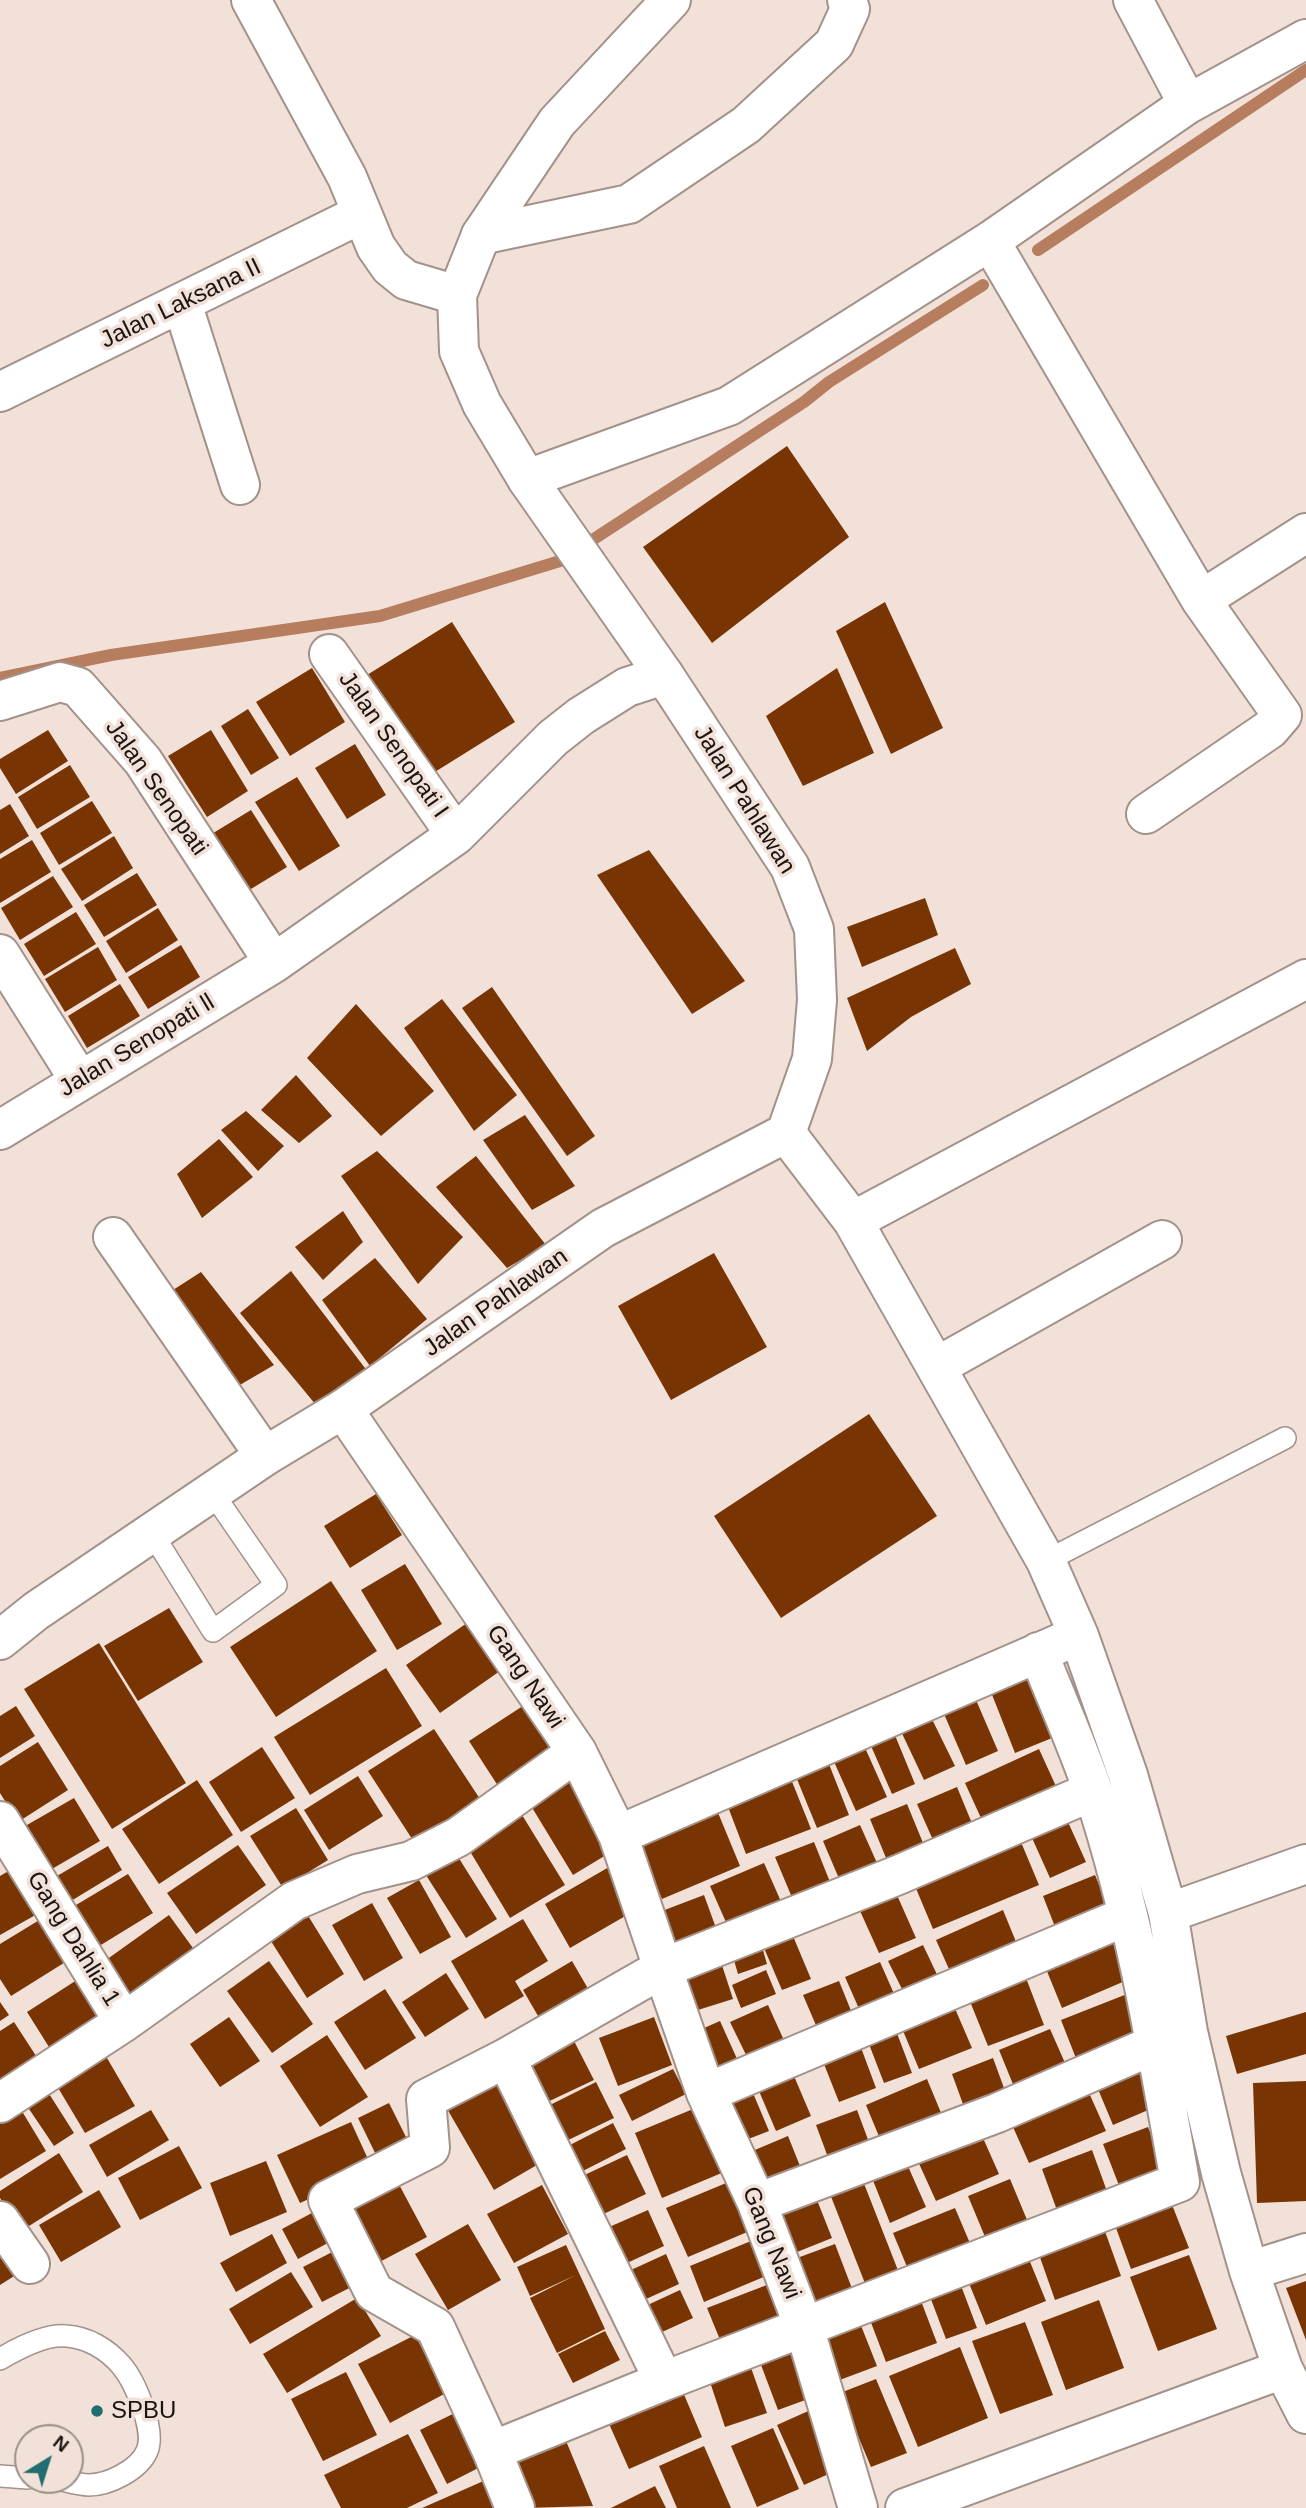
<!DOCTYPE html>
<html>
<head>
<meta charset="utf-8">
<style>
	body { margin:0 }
	#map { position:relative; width:1306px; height:2508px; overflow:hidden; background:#f2e1d8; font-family:Arial,sans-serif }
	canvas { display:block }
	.north { position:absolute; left:14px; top:2424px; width:70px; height:70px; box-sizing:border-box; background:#f2e1d8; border:2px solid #9c8f89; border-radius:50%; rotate:38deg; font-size:19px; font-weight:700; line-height:28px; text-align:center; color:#1b1512 }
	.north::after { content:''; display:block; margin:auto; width:24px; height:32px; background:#216d6f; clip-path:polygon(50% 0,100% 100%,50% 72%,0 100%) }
</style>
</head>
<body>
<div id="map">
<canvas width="1306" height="2508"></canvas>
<div class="north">N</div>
</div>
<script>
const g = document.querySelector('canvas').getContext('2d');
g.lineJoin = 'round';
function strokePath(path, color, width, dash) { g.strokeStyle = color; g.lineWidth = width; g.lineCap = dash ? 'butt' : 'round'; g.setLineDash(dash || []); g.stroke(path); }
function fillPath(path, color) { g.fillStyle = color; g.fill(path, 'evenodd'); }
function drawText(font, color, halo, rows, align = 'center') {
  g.font = font + ' Arial,sans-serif'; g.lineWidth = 7; g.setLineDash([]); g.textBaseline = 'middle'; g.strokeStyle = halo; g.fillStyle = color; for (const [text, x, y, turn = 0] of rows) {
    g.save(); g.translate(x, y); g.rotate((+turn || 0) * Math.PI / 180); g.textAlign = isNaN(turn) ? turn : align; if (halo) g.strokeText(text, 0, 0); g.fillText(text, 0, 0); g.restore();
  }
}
strokePath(new Path2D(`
	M 1038,250 L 1306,70
	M 0,678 L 111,655 L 380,616 L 560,561 L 804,402 L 829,382 L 983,285`), '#b77d5f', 12);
fillPath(new Path2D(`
	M 787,446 L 849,537 L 712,643 L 643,547 Z
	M 885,602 L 943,728 L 891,754 L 836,631 Z
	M 452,622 L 515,722 L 430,775 L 367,675 Z
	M 312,668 L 345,722 L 290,756 L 256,702 Z
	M 837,668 L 874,753 L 803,786 L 766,716 Z
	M 248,709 L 279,758 L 251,775 L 221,726 Z
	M 48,730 L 68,761 L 16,794 L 0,768 L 0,759 Z
	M 211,730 L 248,791 L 207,817 L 168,756 Z
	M 355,744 L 386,795 L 347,819 L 315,768 Z
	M 70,765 L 90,797 L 37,829 L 18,797 Z
	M 297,777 L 340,846 L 299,871 L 255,802 Z
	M 92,801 L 112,833 L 59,865 L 40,833 Z
	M 10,804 L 29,836 L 0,854 L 0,810 Z
	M 251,810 L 287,867 L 246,892 L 210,835 Z
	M 114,836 L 133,868 L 82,901 L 61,869 Z
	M 32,840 L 51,872 L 0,903 L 0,859 Z
	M 649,850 L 745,981 L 692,1014 L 597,875 Z
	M 137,873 L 157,905 L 104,937 L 84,905 Z
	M 53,876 L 73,907 L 20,940 L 1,908 Z
	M 925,898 L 938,935 L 862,967 L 847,927 Z
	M 158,908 L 178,940 L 126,973 L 106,941 Z
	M 76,912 L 96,944 L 44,976 L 24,944 Z
	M 181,945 L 200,977 L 148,1009 L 128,977 Z
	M 98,947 L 117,980 L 65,1012 L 45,979 Z
	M 955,948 L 971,984 L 911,1017 L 867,1051 L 847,998 Z
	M 120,984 L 140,1016 L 87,1048 L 68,1016 Z
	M 492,987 L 595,1136 L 567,1156 L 462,1008 Z
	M 442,999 L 517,1095 L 474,1131 L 404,1028 Z
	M 356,1004 L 434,1091 L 381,1136 L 307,1058 Z
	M 296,1075 L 332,1116 L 299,1143 L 261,1110 Z
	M 246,1111 L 284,1146 L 258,1171 L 221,1130 Z
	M 525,1115 L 575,1186 L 532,1210 L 483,1140 Z
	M 219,1139 L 253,1177 L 202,1218 L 177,1174 Z
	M 377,1151 L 463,1237 L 418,1284 L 341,1176 Z
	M 476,1156 L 546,1245 L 507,1268 L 436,1187 Z
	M 343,1211 L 363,1242 L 323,1280 L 295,1247 Z
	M 714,1253 L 767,1347 L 671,1400 L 618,1306 Z
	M 375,1258 L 427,1319 L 370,1366 L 322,1300 Z
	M 291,1271 L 368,1372 L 316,1405 L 240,1313 Z
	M 201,1272 L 274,1365 L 233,1389 L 173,1290 Z
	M 869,1414 L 937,1516 L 781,1618 L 714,1516 Z
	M 376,1494 L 402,1535 L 350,1568 L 324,1526 Z
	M 405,1564 L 442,1624 L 397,1650 L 361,1590 Z
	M 331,1581 L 377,1651 L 276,1717 L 230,1647 Z
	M 169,1608 L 203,1662 L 138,1701 L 104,1646 Z
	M 467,1623 L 500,1671 L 440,1713 L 406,1665 Z
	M 99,1643 L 186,1783 L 112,1829 L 24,1689 Z
	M 386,1668 L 422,1726 L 310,1795 L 274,1737 Z
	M 1030,1670 L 1057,1736 L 1015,1753 L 989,1687 Z
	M 973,1693 L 998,1751 L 966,1765 L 941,1707 Z
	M 529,1702 L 561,1749 L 500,1789 L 469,1741 Z
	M 16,1706 L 35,1736 L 0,1758 L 0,1716 Z
	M 928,1711 L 955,1766 L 924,1780 L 898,1725 Z
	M 892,1728 L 915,1784 L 892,1794 L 868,1739 Z
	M 434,1729 L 482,1802 L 416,1845 L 368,1771 Z
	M 862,1741 L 887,1797 L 856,1811 L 831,1755 Z
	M 38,1742 L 68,1790 L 18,1822 L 0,1793 L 0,1766 Z
	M 262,1747 L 295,1798 L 241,1832 L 209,1782 Z
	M 1039,1749 L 1060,1795 L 986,1829 L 965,1783 Z
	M 825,1754 L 849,1815 L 817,1828 L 792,1767 Z
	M 789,1774 L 811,1829 L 746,1854 L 725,1799 Z
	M 358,1776 L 383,1816 L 329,1850 L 304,1810 Z
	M 571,1776 L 616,1849 L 573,1875 L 528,1801 Z
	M 197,1780 L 233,1835 L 159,1884 L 122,1829 Z
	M 957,1787 L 976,1833 L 937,1849 L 917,1804 Z
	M 74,1798 L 100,1841 L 45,1873 L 20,1829 Z
	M 714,1803 L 740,1866 L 662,1899 L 635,1835 Z
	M 907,1804 L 928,1855 L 891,1870 L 870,1819 Z
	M 296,1808 L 328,1860 L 283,1888 L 250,1836 Z
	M 519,1810 L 565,1885 L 510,1918 L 465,1843 Z
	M 1064,1813 L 1086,1862 L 1050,1878 L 1028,1829 Z
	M 860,1825 L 881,1872 L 843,1888 L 823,1841 Z
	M 1018,1835 L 1039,1885 L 933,1929 L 912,1879 Z
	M 814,1842 L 834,1892 L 796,1907 L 775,1857 Z
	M 238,1845 L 266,1885 L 196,1934 L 167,1893 Z
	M 108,1846 L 122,1870 L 66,1904 L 52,1879 Z
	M 455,1852 L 497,1919 L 466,1938 L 424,1872 Z
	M 764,1863 L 783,1906 L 729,1929 L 710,1886 Z
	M 609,1867 L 634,1911 L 570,1948 L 545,1904 Z
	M 12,1869 L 39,1913 L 0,1935 L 0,1876 Z
	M 128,1874 L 153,1913 L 96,1948 L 71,1908 Z
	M 1095,1875 L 1112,1916 L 1059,1937 L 1043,1896 Z
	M 419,1880 L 451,1937 L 420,1954 L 387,1898 Z
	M 893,1886 L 916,1938 L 879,1953 L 856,1902 Z
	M 704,1895 L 720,1939 L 678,1954 L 662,1911 Z
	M 372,1903 L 403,1958 L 364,1981 L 332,1925 Z
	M 1003,1910 L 1019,1949 L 953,1978 L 936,1940 Z
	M 307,1914 L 344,1974 L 307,1998 L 269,1938 Z
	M 169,1915 L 198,1955 L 128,2004 L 99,1965 Z
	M 41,1919 L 67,1961 L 11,1996 L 0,1979 L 0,1944 Z
	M 523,1919 L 548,1961 L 515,1981 L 524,1996 L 485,2019 L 451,1961 Z
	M 790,1929 L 811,1979 L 782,1990 L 761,1941 Z
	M 1113,1935 L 1132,1978 L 1062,2008 L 1044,1964 Z
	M 760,1940 L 767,1964 L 738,1974 L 731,1950 Z
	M 923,1945 L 942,1985 L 908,2001 L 888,1961 Z
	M 719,1956 L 733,1999 L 682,2015 L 668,1973 Z
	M 269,1961 L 313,2024 L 272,2053 L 227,1991 Z
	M 572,1961 L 594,1999 L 545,2028 L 523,1990 Z
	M 880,1962 L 899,2005 L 864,2020 L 845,1977 Z
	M 766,1970 L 776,1994 L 741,2008 L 732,1985 Z
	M 446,1973 L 469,2009 L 425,2037 L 402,2002 Z
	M 80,1978 L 107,2021 L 54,2055 L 27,2012 Z
	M 1026,1978 L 1044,2025 L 988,2046 L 969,1999 Z
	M 839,1981 L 856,2023 L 821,2037 L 803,1995 Z
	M 385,1989 L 416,2038 L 365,2070 L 334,2022 Z
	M 1127,1994 L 1145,2041 L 1079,2066 L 1061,2020 Z
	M 0,2002 L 9,2015 L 0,2021 Z
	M 953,2004 L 972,2048 L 919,2069 L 901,2026 Z
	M 768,2005 L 787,2047 L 750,2063 L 730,2022 Z
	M 1306,2012 L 1306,2054 L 1237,2074 L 1226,2036 Z
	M 229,2017 L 260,2061 L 220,2087 L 190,2044 Z
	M 654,2017 L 672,2065 L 618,2086 L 599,2038 Z
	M 720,2021 L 738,2061 L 705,2076 L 686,2036 Z
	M 14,2022 L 42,2065 L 0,2092 L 0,2031 Z
	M 895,2028 L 912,2073 L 884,2083 L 867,2039 Z
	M 1050,2029 L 1069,2072 L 1017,2094 L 999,2050 Z
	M 327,2035 L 368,2097 L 320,2127 L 280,2066 Z
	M 574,2041 L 594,2080 L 541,2105 L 522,2066 Z
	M 860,2045 L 876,2088 L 839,2102 L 822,2059 Z
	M 107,2058 L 135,2106 L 85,2133 L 57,2086 Z
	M 993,2058 L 1008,2099 L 967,2115 L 952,2074 Z
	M 1142,2062 L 1160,2105 L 1113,2125 L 1095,2082 Z
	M 673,2069 L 686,2094 L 632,2121 L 619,2095 Z
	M 791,2069 L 811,2116 L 776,2131 L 756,2084 Z
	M 494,2079 L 542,2162 L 494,2190 L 446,2107 Z
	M 927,2079 L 944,2120 L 883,2146 L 866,2105 Z
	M 1306,2081 L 1306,2201 L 1257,2203 L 1253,2083 Z
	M 596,2082 L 614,2118 L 560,2144 L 542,2109 Z
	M 750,2086 L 769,2131 L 738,2143 L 719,2099 Z
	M 1086,2086 L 1106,2131 L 1029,2163 L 1009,2118 Z
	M 46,2089 L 74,2133 L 54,2146 L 25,2103 Z
	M 17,2103 L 46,2151 L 0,2179 L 0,2114 Z
	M 389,2103 L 411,2147 L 380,2163 L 358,2118 Z
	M 698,2107 L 724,2172 L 662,2198 L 635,2133 Z
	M 151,2110 L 169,2140 L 107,2177 L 89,2145 Z
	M 857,2110 L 873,2153 L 832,2168 L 816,2125 Z
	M 351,2122 L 373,2170 L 300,2203 L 277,2155 Z
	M 613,2123 L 626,2149 L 575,2175 L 562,2149 Z
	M 1148,2127 L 1166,2170 L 1120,2188 L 1103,2144 Z
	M 979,2129 L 999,2174 L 936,2201 L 916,2157 Z
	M 788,2136 L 804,2176 L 760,2195 L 743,2155 Z
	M 179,2146 L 202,2188 L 140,2220 L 118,2178 Z
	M 1092,2150 L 1108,2194 L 1058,2213 L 1042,2169 Z
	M 59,2153 L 83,2192 L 21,2231 L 0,2198 L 0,2191 Z
	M 627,2155 L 646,2194 L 595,2218 L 576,2179 Z
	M 266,2161 L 287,2212 L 230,2236 L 210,2183 Z
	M 907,2164 L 926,2207 L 890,2223 L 872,2178 Z
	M 395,2177 L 427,2237 L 372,2266 L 340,2205 Z
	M 1010,2179 L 1030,2227 L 988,2244 L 968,2196 Z
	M 731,2181 L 752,2230 L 688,2257 L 666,2208 Z
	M 863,2181 L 901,2278 L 868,2291 L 830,2194 Z
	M 542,2185 L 568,2234 L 514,2263 L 487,2214 Z
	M 99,2190 L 121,2227 L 61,2262 L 39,2225 Z
	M 815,2195 L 832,2238 L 787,2256 L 769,2213 Z
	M 1169,2197 L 1189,2248 L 1131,2269 L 1112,2217 Z
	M 323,2207 L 339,2237 L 298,2259 L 282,2229 Z
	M 955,2208 L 972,2248 L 910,2274 L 893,2233 Z
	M 648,2210 L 664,2246 L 616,2268 L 600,2231 Z
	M 1102,2223 L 1121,2276 L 1055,2300 L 1036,2246 Z
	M 468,2224 L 501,2280 L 448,2310 L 415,2254 Z
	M 272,2234 L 287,2263 L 236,2292 L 220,2263 Z
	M 751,2241 L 766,2276 L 704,2302 L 690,2266 Z
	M 0,2243 L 19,2273 L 0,2285 Z
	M 835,2244 L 856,2299 L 810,2316 L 789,2261 Z
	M 566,2245 L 605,2329 L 557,2353 L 530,2298 L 576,2275 L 530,2296 L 517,2267 Z
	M 342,2247 L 361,2282 L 322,2302 L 303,2267 Z
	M 1024,2247 L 1046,2301 L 986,2325 L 964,2271 Z
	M 666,2254 L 679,2284 L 633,2305 L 620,2275 Z
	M 1189,2255 L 1217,2329 L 1158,2351 L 1130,2277 Z
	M 291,2272 L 313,2307 L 250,2344 L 229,2309 Z
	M 957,2275 L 977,2328 L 946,2339 L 926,2286 Z
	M 1306,2281 L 1306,2340 L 1286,2288 Z
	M 772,2283 L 787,2322 L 723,2347 L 707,2308 Z
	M 680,2290 L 693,2318 L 651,2337 L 639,2309 Z
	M 918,2293 L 937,2343 L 886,2362 L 867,2312 Z
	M 357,2298 L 381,2336 L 287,2393 L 263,2354 Z
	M 1099,2300 L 1124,2368 L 1066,2390 L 1041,2322 Z
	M 858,2318 L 877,2366 L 837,2381 L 819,2333 Z
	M 1025,2322 L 1053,2395 L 1000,2414 L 972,2341 Z
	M 605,2331 L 620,2360 L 573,2383 L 558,2354 Z
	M 415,2335 L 446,2393 L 390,2423 L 358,2364 Z
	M 799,2342 L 819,2395 L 778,2410 L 758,2357 Z
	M 960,2347 L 988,2418 L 918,2447 L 889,2376 Z
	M 749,2362 L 767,2413 L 725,2427 L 708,2376 Z
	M 346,2372 L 377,2435 L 323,2461 L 291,2399 Z
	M 876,2379 L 907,2453 L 871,2467 L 840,2393 Z
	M 680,2385 L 702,2437 L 629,2469 L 606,2417 Z
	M 815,2408 L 842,2468 L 804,2485 L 777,2425 Z
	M 463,2409 L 490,2462 L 447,2484 L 420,2430 Z
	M 773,2428 L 799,2489 L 757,2507 L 731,2446 Z
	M 408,2434 L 438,2493 L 407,2508 L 341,2508 L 324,2475 Z
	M 564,2436 L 593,2506 L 525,2508 L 505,2462 Z
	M 704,2446 L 731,2508 L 677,2508 L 659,2466 Z
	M 488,2479 L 501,2508 L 422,2508 Z
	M 655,2486 L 666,2508 L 611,2508 Z`), '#793403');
const service = new Path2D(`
	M 152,1533 L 213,1631 L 276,1585 L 212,1492
	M 1046,1561 L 1285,1438
	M 0,2359 C 17,2349 45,2334 66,2336 C 87,2337 107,2349 121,2365 C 135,2381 156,2431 147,2451 C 139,2470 108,2485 89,2485 C 80,2485 70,2482 62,2480
	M 0,2476 L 28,2478`);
const minor = new Path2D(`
	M 251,0 L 347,177 L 376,247 L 390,267 L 406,280 L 457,295
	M 1133,0 L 1188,104
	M 481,235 L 629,204 L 746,125 L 834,44 L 850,9 L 847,0
	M 990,241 L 1201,600 L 1306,533
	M 182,303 L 240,485
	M 0,392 L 361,214
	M 527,479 L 729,406 L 990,241 L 1188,104 L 1306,39
	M 329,654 L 456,835
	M 0,701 L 60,682 L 78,687 L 143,761 L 274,963
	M 1146,814 L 1270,729 L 1282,715 L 1201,600
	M 0,954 L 80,1081
	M 0,1130 L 274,963 L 456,835 L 553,738 L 581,716 L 627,687 L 664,675
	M 786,1133 L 853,1221 L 1046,1561 L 1079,1636 L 1128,1775 L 1168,1913 L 1188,2032 L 1221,2173 L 1249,2271 L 1283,2369 L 1306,2414
	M 853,1221 L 1306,979
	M 113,1237 L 265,1456
	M 936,1367 L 1162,1240
	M 343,1409 L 577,1752 L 618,1835 L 663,1968
	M 0,1821 L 124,2022
	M 618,1835 L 1063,1642
	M 1168,1913 L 1306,1864
	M 668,1984 L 706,2093 L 757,2203 L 804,2327 L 858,2508
	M 506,2058 L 664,2381 L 492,2451 L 515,2508
	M 706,2093 L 1127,1916
	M 0,2103 L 124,2022 L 294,1901 L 357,1874 L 411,1861 L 458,1837 L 577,1752
	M 757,2203 L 997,2113 L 1156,2044
	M 0,2221 L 30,2264
	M 1249,2271 L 1306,2253
	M 664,2381 L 1180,2182 C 1157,2051 1135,1918 1093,1791 C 1077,1744 1056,1698 1038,1652
	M 492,2451 L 435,2327 L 374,2292 L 328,2200 L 430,2148 L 426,2099 L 506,2058 L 663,1968 L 898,1875 L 1093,1791
	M 905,2508 L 1283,2369`);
const tertiary = new Path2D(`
	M 0,1640 L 36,1611 L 265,1456 L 343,1409 L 603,1228 L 786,1133 L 812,1059 L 817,1000 L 814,929 L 790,867 L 664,675 L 527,479 L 482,404 L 459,351 L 457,295 L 481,235 L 557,122 L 671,0`);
strokePath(service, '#a2928a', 24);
strokePath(minor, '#a2928a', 42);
strokePath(tertiary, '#a2928a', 42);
strokePath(service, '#fff', 21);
strokePath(minor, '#fff', 38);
strokePath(tertiary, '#fff', 38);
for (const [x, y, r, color] of [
	[97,2411,7,"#216d6f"]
]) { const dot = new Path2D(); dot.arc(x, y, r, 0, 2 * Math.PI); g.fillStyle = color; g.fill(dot); strokePath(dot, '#f2e1d8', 2.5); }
drawText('24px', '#1b1512', '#f2e1d8', [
	["Jalan Laksana II",181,304,-26],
	["Jalan Senopati I",393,745,55],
	["Jalan Senopati",156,788,55],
	["Jalan Pahlawan",744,800,58],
	["Jalan Senopati ll",137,1046,-31],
	["Jalan Pahlawan",496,1303,-35],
	["Gang Nawi",525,1677,56],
	["Gang Dahlia 1",73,1939,58],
	["Gang Nawi",771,2243,68]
]);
drawText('24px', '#1b1512', '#f2e1d8', [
	["SPBU",111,2411]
], 'left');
</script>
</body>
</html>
